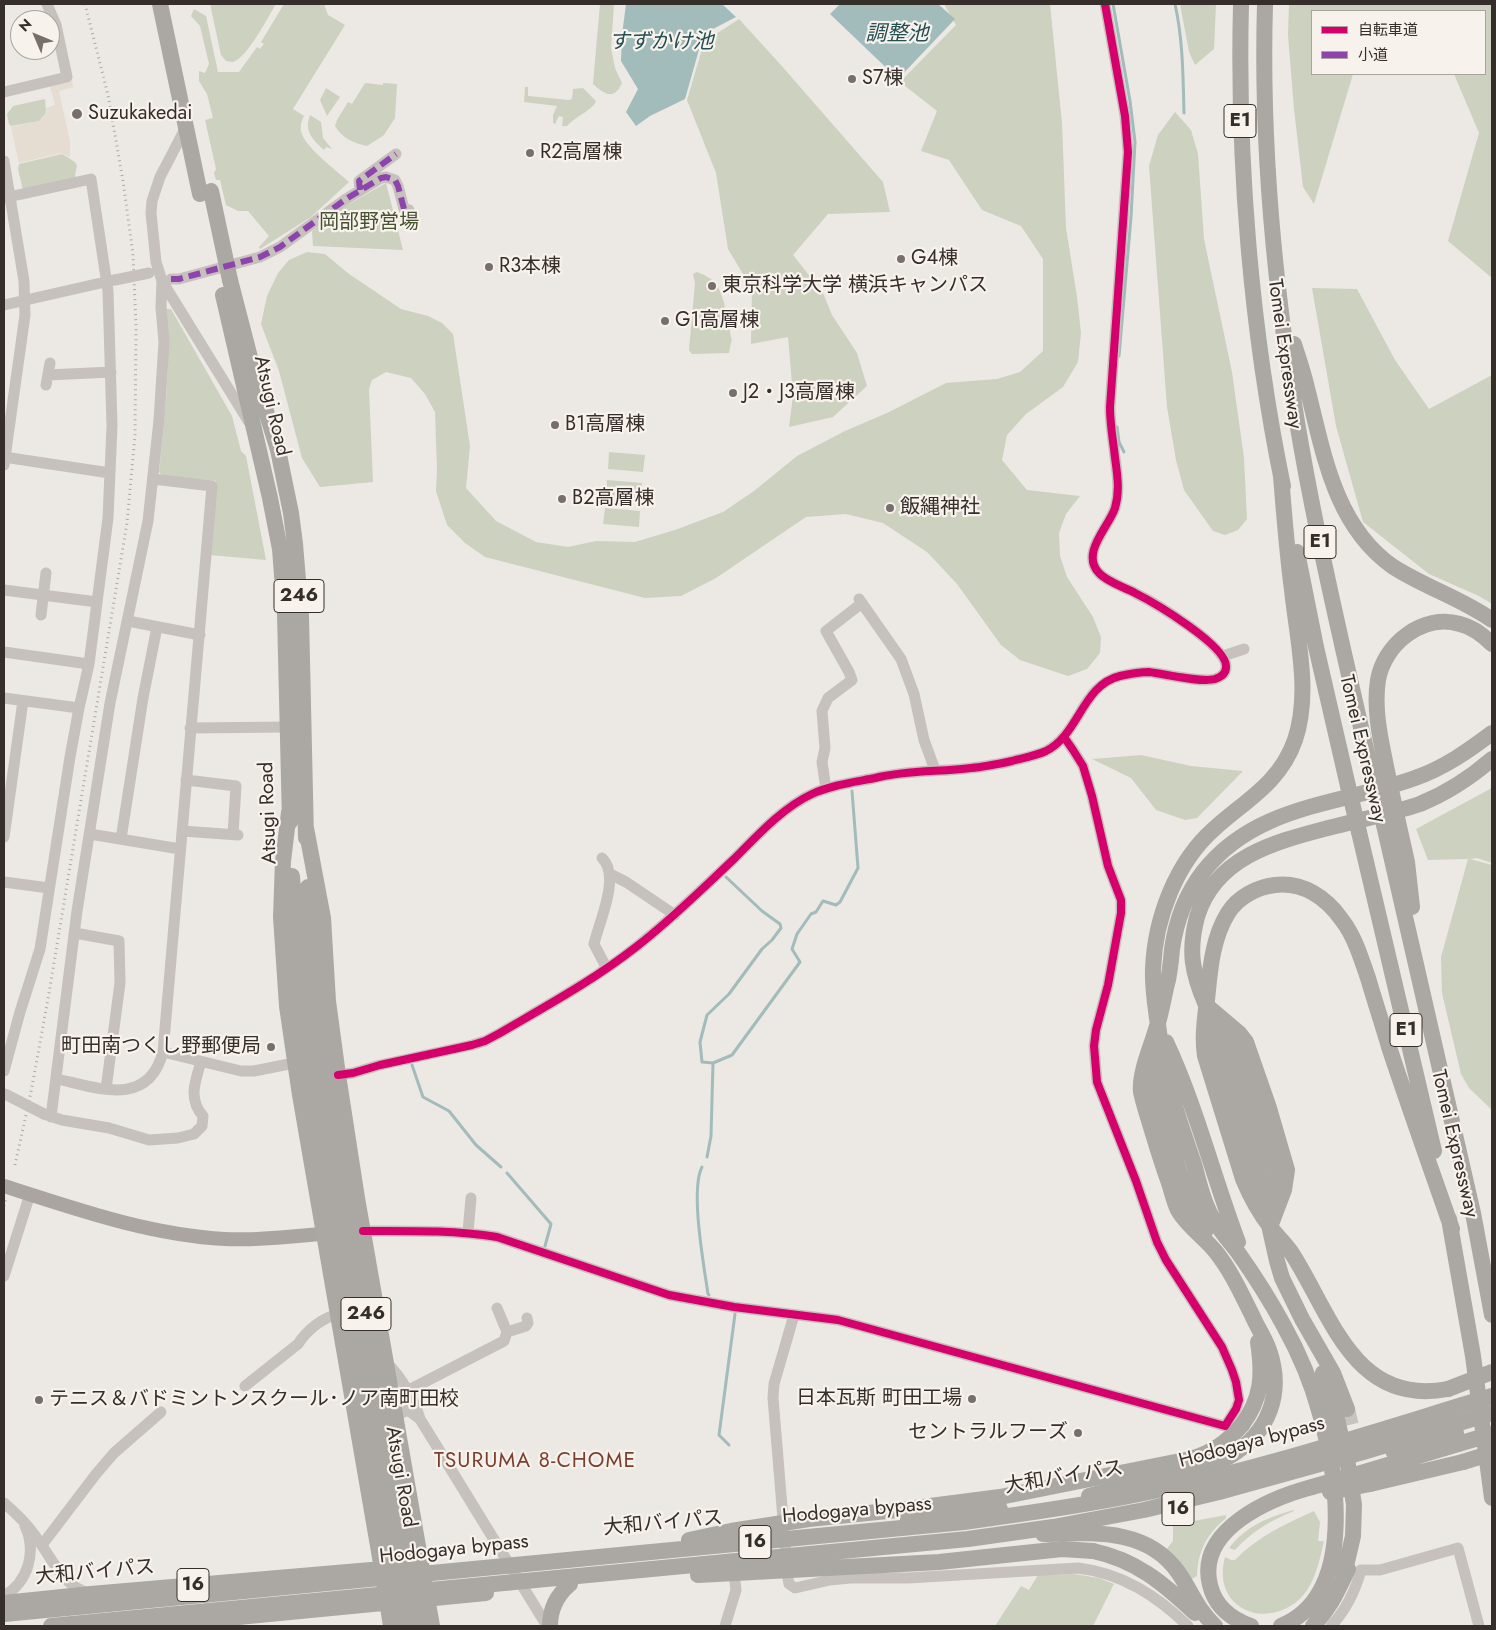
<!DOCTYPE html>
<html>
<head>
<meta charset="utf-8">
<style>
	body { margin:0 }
	#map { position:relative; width:1496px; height:1630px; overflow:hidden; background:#ece8e4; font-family:Jost,"Noto Sans JP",sans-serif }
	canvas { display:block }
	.frame { position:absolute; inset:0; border:5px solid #362e2b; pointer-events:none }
	.legend { position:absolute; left:1311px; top:10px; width:175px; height:65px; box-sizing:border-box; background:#f8f2ec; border:1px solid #aaa49f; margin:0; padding:6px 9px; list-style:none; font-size:15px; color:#362e2b }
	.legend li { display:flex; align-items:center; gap:10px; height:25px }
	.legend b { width:25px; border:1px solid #aaa49f }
	.north { position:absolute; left:10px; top:10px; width:50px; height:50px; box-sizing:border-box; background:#f8f2ec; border:1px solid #aaa49f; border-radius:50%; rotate:315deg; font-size:14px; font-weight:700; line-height:20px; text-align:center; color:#362e2b }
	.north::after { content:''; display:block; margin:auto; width:18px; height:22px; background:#766f6c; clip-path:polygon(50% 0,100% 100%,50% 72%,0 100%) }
</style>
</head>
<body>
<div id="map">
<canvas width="1496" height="1630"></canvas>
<div class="frame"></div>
<ul class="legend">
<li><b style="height:6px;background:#d6006c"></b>自転車道</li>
<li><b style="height:6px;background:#8e44ad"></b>小道</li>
</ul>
<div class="north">N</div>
</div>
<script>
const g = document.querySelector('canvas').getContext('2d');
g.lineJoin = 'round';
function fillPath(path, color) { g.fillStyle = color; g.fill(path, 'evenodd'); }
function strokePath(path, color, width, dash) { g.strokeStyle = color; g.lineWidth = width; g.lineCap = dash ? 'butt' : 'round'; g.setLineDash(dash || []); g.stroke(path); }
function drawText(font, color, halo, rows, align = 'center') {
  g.font = font + ' Jost,"Noto Sans JP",sans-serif'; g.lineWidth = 4.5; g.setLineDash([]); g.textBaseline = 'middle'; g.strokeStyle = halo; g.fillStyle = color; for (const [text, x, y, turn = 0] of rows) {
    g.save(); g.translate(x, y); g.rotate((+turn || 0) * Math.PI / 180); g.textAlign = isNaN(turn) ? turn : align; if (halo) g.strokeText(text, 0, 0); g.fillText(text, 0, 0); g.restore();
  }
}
fillPath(new Path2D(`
	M 210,4 L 276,4 C 268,17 247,58 233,62 L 226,61 L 221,55 Z
	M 284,4 L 324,4 L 328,15 L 345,25 L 293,109 L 304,116 C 302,120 300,125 301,131 C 304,147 336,170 349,182 L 311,217 L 260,249 L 259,247 L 269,236 L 248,211 L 238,211 L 226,205 L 220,180 L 216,180 L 214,173 L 216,169 L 205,120 L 213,118 L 207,94 L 199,81 L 199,71 L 205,73 L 209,64 L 200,26 L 191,16 L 194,9 L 206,16 L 218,72 L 239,72 L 257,47 L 260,49 L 264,44 L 261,42 Z
	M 600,4 L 614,4 L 611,48 L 615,68 L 622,83 C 614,101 604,94 593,84 Z
	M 944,4 L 1050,4 L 1062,123 L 1066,228 L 1077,297 L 1081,333 L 1078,362 L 1063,387 L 1026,414 L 1007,435 L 1002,460 L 1027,490 L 1080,496 L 1066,514 L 1059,533 L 1060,556 L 1067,577 L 1093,617 L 1101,637 L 1100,653 L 1087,669 L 1068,676 L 1020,660 L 1001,645 L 957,584 L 927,552 L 883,523 L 846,514 L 806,517 L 716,578 L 681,596 L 645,598 L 485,557 L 465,543 L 447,525 L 436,491 L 437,470 L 435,412 L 425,394 L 411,378 L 386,372 L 372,380 L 369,389 L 373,482 L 320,487 L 302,458 L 279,371 L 261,324 L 267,296 L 278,273 L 289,260 L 307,252 L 325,254 L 349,274 L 401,309 L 428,316 L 442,323 L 453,334 L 470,446 L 466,488 L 496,521 L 536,542 L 568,547 L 596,541 L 635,542 L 675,530 L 723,512 L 754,491 L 797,456 L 845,431 L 887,413 L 946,383 L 997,379 L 1020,372 L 1043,351 L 1043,259 L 1021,226 L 982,210 L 949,160 L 921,151 L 937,111 L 900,82 L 956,25 Z
	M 1180,4 L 1216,4 L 1214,49 L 1195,65 L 1189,52 Z
	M 1289,4 L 1492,4 L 1492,278 L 1448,241 L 1479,133 L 1454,74 L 1485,74 L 1485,11 L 1312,11 L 1312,74 L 1353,74 L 1314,204 L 1303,187 L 1294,109 L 1288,35 Z
	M 739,19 L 780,64 L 883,182 L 890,212 L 828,214 L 793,255 L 823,293 L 832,315 L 857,353 L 867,386 L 833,417 L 789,427 L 793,395 L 788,337 L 751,344 L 752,289 L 728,249 L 716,173 L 687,100 L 705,39 L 719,32 Z
	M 365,83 L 383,85 L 383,83 L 397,84 L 395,118 L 384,135 L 367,146 C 353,143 342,138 335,126 L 337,120 L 348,102 L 352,104 Z
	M 525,87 L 528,87 L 528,96 L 569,100 L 572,99 L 573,89 L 583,88 L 596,101 C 593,110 576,116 567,126 L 562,126 L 563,117 L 559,116 L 555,124 L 553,123 L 553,115 L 557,106 L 524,102 Z
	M 326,88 L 340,97 L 327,116 L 320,100 Z
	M 45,99 L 46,113 L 39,121 L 11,126 L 9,124 L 7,114 L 13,106 Z
	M 1175,112 L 1191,130 L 1198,154 L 1204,239 L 1232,372 L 1244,458 L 1247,519 L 1238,530 L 1225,535 L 1213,531 L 1184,490 L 1176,460 L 1167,407 L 1149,166 L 1158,135 Z
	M 310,115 L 321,122 L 323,138 L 332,149 L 326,147 L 324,150 C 312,139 304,131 310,115 Z
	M 62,154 L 75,162 L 77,166 L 75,175 L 76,179 L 23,190 L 18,169 L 19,164 Z
	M 386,183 L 403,250 L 313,246 L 312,231 L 342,208 Z
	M 697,272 C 705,275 712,278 717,286 C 725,297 729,327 732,341 L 731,342 L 729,353 L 692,354 L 689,350 L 695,283 L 693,274 Z
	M 1312,288 L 1357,289 L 1395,360 L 1429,409 L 1492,375 L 1492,604 L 1479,596 L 1429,574 L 1363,522 L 1336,426 Z
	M 166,309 L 171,309 L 232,416 L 241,451 L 246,456 L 266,560 L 210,555 L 216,481 L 162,475 L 159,472 C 165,418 171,363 166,309 Z
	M 609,452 L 645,455 L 643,472 L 608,469 Z
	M 607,480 L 642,483 L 641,499 L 606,497 Z
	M 605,508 L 640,511 L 639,527 L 603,524 Z
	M 1141,755 L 1191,766 L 1243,771 L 1197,818 L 1185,820 L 1156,810 L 1131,778 L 1092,759 Z
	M 1492,786 L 1492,863 L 1477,858 L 1470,859 L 1492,865 L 1492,1110 L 1469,1088 L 1461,1074 L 1442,993 L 1441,957 L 1468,859 L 1428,860 L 1416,829 L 1490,789 Z
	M 1294,1510 L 1294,1511 C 1272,1520 1252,1531 1235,1550 L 1229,1548 C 1245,1527 1268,1517 1294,1510 Z
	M 1314,1511 L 1320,1522 L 1318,1541 L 1324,1541 C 1319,1563 1314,1589 1295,1603 C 1257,1630 1212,1603 1225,1557 L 1231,1560 L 1235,1560 C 1257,1537 1285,1524 1314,1511 Z
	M 1226,1515 L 1226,1518 C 1206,1535 1198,1551 1197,1576 L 1190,1580 L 1166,1550 L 1173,1541 L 1173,1525 Z
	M 1074,1574 L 1099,1578 L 1114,1584 L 1093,1626 L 995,1626 L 1021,1586 L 1029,1590 L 1038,1575 Z`), '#cdd1bf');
fillPath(new Path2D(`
	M 72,81 L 73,87 L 59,91 L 70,141 L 70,156 L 69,157 L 61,153 L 19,163 L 11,127 L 39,121 L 47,113 L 46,108 L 55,105 L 50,86 Z`), '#e5dcd2');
fillPath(new Path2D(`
	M 626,4 L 722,4 L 736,17 L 711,30 L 702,39 L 685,99 L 650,116 L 636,126 L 626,112 L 638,89 L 621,61 L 622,35 Z
	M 840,4 L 938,4 L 955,19 L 898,79 L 830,14 Z`), '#a2bbbb');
strokePath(new Path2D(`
	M 1113,4 L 1130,101 L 1135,142 L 1131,217 L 1119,356
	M 1175,4 C 1183,40 1183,76 1184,113
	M 1117,427 L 1119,442 L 1124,452
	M 726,877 L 762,911 L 780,924 L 781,928 L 772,940 L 762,949 L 729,994 L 707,1015 L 700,1042 L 702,1062 L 713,1063 L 732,1055 L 800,962 L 792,949 L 797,934 L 811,914 L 816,912 L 823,901 L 836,905 L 840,902 L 858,868 L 852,791
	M 412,1065 L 423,1097 L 449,1111 L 476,1145 L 501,1167
	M 707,1157 L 711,1136 L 713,1063
	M 702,1167 C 690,1190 704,1266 708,1294 L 709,1295
	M 507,1173 L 551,1224 L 545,1246
	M 729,1445 L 719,1435 L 735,1314`), '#a2bbbb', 3);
strokePath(new Path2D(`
	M 1347,1409 L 1351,1426`), '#c8c3bf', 16, [16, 8]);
strokePath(new Path2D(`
	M 4,92 L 67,77 L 56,25 L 47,4
	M 186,127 L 160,177 L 152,201 L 151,213 L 156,262 L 162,281 L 249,422
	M 4,161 L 24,281 L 25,315 L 4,465
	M 360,190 L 359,181 L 396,154
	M 4,198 L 91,179 L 108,291 L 112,426 L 108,518 L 89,664 L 79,708 L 70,757 L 40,949 L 20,1012 L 4,1071
	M 171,279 L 179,279 L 260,257 L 280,247 L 346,199 L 381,178 L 386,177 L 395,180 L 398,186 L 404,209 L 409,210
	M 4,305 L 114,280
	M 48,375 L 111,372
	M 46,385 L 50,363
	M 4,457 L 110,473
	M 4,590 L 97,602
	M 859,599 L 901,659 L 914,694 L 924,740 L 935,770
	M 41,615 L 46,573
	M 128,621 L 200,635
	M 4,652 L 89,664
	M 1223,656 L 1244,649
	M 4,698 L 79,708
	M 190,728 L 288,727
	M 186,780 L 236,786 L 233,834
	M 826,789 L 822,762 L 825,748 L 822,711 L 828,698 L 852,680 L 849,672 L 826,631 L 862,603
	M 182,831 L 238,835
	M 90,834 L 180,849
	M 4,837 L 23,701
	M 121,839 L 143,698 L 157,627
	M 602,858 C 621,876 599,922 594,944 L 606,967
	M 610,874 L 626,882 L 675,915
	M 4,882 L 49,888
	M 75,933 L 119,941 L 120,983 L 106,1089
	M 163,1052 L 241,1071 L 254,1071 L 294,1063
	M 338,1075 L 353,1073 L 380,1065 L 472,1045 L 485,1041 L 500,1033 C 546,1006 594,980 636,947 C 671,920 702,889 734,859 C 757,836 782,808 812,794 C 831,785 855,782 875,778 C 907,770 939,772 971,768 C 984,767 998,764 1012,761 C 1023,758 1035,756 1046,751 C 1079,735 1082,685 1120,676 C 1129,674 1140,672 1149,672 C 1165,674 1201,683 1215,679 C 1221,677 1226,673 1226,667 C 1228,646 1153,602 1135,593 C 1124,587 1107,582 1099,573 C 1080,553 1109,527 1115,508 C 1121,488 1116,469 1114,449 C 1112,435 1110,421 1110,407 L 1128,152 L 1125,116 L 1105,4
	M 57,1079 C 98,1088 148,1108 163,1052 L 212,486 L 153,479
	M 44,1114 L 62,1120 L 109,1128 L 149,1140 L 178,1138 L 194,1134 L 202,1126 L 203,1116 C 188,1100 195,1081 201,1062
	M 51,1117 L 77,911 L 110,703 L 148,521 L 159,420 L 164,342 L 161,307 L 162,281
	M 363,1231 C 408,1231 452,1230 497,1237 L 669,1295 L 734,1307 L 838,1320 L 1225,1426 L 1236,1409 L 1239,1400 L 1236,1382 L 1232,1370 L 1222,1347 L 1166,1260 L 1157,1242 L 1136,1181 L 1097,1082 L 1094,1046 L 1096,1030 L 1108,985 L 1121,913 L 1121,900 L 1108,866 L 1092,796 L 1083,766 L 1073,750 L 1064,737
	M 468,1232 L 471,1198
	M 4,1276 L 30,1194
	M 497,1308 L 507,1332
	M 794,1315 L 774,1384 L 773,1398 L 788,1579 L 789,1584 L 795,1588 L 830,1580 L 850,1578 L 908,1578 L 1078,1568 C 1122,1573 1157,1596 1188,1626
	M 386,1362 C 401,1377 414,1398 420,1419 L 547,1626
	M 245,1386 L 298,1344 C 307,1330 322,1318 338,1314
	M 407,1391 L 504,1341 L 507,1332 L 526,1326 L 528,1323 L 527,1318
	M 395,1416 L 408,1410 L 420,1419
	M 4,1503 C 16,1513 27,1524 36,1537 C 52,1558 62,1586 89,1593
	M 42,1545 L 96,1474 L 114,1453 L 161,1412
	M 4,1596 C 28,1582 37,1552 25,1526
	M 725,1626 L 736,1590 L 733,1566
	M 1331,1626 C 1346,1610 1355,1592 1361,1570 L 1380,1570 L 1458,1548 L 1479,1626`), '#c6c1bc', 11);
strokePath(new Path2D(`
	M 4,1186 C 76,1209 149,1235 225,1239 C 262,1241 298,1235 335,1233`), '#aba5a1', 14);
strokePath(new Path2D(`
	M 160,4 L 200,194
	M 1241,4 C 1237,162 1251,331 1283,486
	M 1265,4 C 1260,173 1280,343 1313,509 C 1331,600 1352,689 1373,779
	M 230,280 L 253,369 L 278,450 L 291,513 L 295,544 L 301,616 L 306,838
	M 223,295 L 270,498 L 280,549 L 285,614 L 290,822
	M 1294,344 C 1298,357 1303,371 1306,384 C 1323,449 1333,524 1392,566 C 1424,587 1461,598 1492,620
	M 1281,476 C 1284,514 1287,552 1292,590 C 1297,638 1311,693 1295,740 C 1280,783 1246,800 1215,828 C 1176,862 1155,918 1153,969 C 1152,992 1157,1016 1160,1039 C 1163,1053 1164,1068 1168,1082 C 1175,1109 1184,1135 1193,1161 C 1198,1177 1201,1194 1208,1209 C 1214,1224 1227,1238 1237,1251 C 1254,1275 1270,1300 1284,1326 C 1299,1353 1312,1384 1320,1414 C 1337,1475 1357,1595 1281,1626
	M 1297,552 L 1316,647 L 1348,786
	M 1388,776 C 1382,745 1373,712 1378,680 C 1384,644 1423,613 1460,624 C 1472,627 1483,635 1492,644
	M 289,812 L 283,861 L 281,917 L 287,1006 L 300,1095 L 382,1569 L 391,1626
	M 1398,822 L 1407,862 L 1412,907
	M 1384,825 L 1473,1213 L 1492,1315
	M 306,828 L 323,918 L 328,1001 L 338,1075 L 357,1198 L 432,1626
	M 1359,832 L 1434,1151
	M 292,876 L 300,1004
	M 308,887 L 315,1002
	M 1206,1005 L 1239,1033 L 1246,1042 L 1269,1108 L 1287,1170 L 1284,1190 L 1270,1227
	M 1217,1021 L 1232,1044 L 1274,1174 L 1272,1203
	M 1166,1042 C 1196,1106 1213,1176 1238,1242
	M 1154,1061 L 1153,1084 L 1189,1204 L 1205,1232
	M 1449,1219 L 1473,1356 L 1492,1498
	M 1323,1373 L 1335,1411 L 1348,1465 L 1354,1505 L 1353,1536 L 1343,1579
	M 1448,1389 C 1353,1407 1331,1313 1291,1252 C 1285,1243 1277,1236 1271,1228 C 1260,1214 1250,1196 1243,1179 L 1205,1056 C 1202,1037 1205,1019 1207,1000 C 1210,970 1212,939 1228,913 C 1238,897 1257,887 1275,885 C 1303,882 1326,897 1342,920 C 1355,937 1361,958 1368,978 C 1375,1002 1383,1026 1390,1050 C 1410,1110 1431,1169 1452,1229
	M 1347,1409 L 1333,1373 L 1302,1319 L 1282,1278 L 1277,1261 L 1259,1180 L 1206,1005 C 1192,973 1188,951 1197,917 C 1215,857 1275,842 1328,828 C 1359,820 1390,814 1420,804 C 1447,793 1470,778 1492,759
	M 1242,1425 C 1262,1398 1263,1375 1258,1342
	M 1393,1451 L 1456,1433
	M 1368,1471 L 1458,1444
	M 1370,1484 L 1463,1462
	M 1089,1496 C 1111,1490 1133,1484 1155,1479 C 1180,1473 1207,1469 1230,1456 C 1269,1433 1284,1393 1269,1350 C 1265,1338 1257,1327 1252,1315 C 1241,1293 1231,1271 1216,1252 C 1204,1237 1187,1226 1178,1210 C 1174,1202 1172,1192 1169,1183 C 1162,1164 1156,1144 1150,1124 C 1147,1114 1143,1102 1141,1092 C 1139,1072 1152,1045 1157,1026 C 1161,1014 1163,1001 1166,988 C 1170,975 1171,962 1172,949 C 1176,922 1186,894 1203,872 C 1256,804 1341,805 1415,778 C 1444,768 1468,751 1492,733
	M 908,1519 L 1000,1509
	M 1043,1534 C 1092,1533 1146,1527 1178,1572 C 1192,1592 1196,1608 1215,1626
	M 1093,1551 C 1136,1560 1163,1583 1195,1613
	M 4,1603 L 91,1594 L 406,1567
	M 146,1626 L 486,1593
	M 550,1626 C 550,1609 557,1595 570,1584
	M 1251,1626 C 1231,1619 1215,1606 1210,1585 C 1196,1529 1271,1498 1312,1487
	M 1313,1626 C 1331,1607 1337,1592 1348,1569`), '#aba7a3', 16);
strokePath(new Path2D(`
	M 15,1165 L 31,1092 L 48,999 L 127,523 L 135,435 L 136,326 L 133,254 L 123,181 L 108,95 L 85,4
	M 4,1206 L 6,1197`), '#ada9a7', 3, [1, 4]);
strokePath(new Path2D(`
	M 115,280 L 149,273
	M 5,1094 L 44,1114`), '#c6c1bc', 11);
strokePath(new Path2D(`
	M 211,191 L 230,280
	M 1388,776 L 1398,822
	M 1373,779 L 1384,825
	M 1348,786 L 1359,832
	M 315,1002 L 327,1090 L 419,1626
	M 300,1004 L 312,1093 L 403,1626
	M 1448,1389 L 1492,1372
	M 1458,1444 L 1492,1434
	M 1463,1462 L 1492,1453
	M 1312,1487 L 1368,1471
	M 1330,1492 L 1370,1484
	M 689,1540 L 731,1531 L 809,1519 L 907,1509 L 1000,1497 L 1190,1459 C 1212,1453 1227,1442 1242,1425
	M 698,1575 L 939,1562 L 1062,1549 L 1093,1551
	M 4,1614 L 964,1522 C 1023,1514 1081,1506 1139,1494 C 1259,1470 1376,1431 1492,1396
	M 51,1626 L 968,1539 L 1053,1527 L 1144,1510 L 1219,1492 L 1363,1452 L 1492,1413`), '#aba7a3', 16);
strokePath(new Path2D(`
	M 360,190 L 359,181 L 396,154
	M 171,279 L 179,279 L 260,257 L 280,247 L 346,199 L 381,178 L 386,177 L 395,180 L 398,186 L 404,209 L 409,210`), '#8e44ad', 6, [12, 6]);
strokePath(new Path2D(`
	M 338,1075 L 353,1073 L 380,1065 L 472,1045 L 485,1041 L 500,1033 C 546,1006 594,980 636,947 C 671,920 702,889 734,859 C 757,836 782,808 812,794 C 831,785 855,782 875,778 C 907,770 939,772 971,768 C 984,767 998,764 1012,761 C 1023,758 1035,756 1046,751 C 1079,735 1082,685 1120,676 C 1129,674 1140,672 1149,672 C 1165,674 1201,683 1215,679 C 1221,677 1226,673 1226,667 C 1228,646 1153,602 1135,593 C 1124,587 1107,582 1099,573 C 1080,553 1109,527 1115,508 C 1121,488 1116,469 1114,449 C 1112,435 1110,421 1110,407 L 1128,152 L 1125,116 L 1105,4
	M 363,1231 C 408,1231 452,1230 497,1237 L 669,1295 L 734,1307 L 838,1320 L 1225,1426 L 1236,1409 L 1239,1400 L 1236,1382 L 1232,1370 L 1222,1347 L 1166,1260 L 1157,1242 L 1136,1181 L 1097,1082 L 1094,1046 L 1096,1030 L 1108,985 L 1121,913 L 1121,900 L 1108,866 L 1092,796 L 1083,766 L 1073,750 L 1064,737`), '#d6006c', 8);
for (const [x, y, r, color] of [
	[852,79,5,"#766f6c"],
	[77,114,6,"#766f6c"],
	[530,153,5,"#766f6c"],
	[901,259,5,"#766f6c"],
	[489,267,5,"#766f6c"],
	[712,286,5,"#766f6c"],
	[665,321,5,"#766f6c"],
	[733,393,5,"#766f6c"],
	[555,425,5,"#766f6c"],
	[562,499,5,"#766f6c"],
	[890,508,5,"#766f6c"],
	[271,1047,5,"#766f6c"],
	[972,1399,5,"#766f6c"],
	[39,1400,5,"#766f6c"],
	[1078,1433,5,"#766f6c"]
]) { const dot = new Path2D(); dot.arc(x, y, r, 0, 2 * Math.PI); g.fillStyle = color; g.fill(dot); strokePath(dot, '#f8f2ec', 2); }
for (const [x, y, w] of [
	[1240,121,32],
	[1320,542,32],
	[299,596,50],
	[1406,1030,32],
	[366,1314,50],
	[1178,1509,32],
	[755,1542,32],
	[193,1585,32]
]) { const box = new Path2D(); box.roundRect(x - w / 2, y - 16.5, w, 33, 4); g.fillStyle = '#f8f2ec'; g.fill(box); strokePath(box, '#362e2b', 1); }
drawText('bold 19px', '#362e2b', null, [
	["E1",1240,121],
	["E1",1320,542],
	["246",299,596],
	["E1",1406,1030],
	["246",366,1314],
	["16",1178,1509],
	["16",755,1542],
	["16",193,1585]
]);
drawText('20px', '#362e2b', '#f8f2ec', [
	["S7棟",862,79],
	["Suzukakedai",88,114],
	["R2高層棟",540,153],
	["G4棟",911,259],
	["R3本棟",499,267],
	["東京科学大学 横浜キャンパス",722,286],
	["G1高層棟",675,321],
	["J2・J3高層棟",743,393],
	["B1高層棟",565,425],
	["B2高層棟",572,499],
	["飯縄神社",900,508],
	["町田南つくし野郵便局",261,1047,"right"],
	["日本瓦斯 町田工場",962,1399,"right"],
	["テニス＆バドミントンスクール･ノア南町田校",49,1400],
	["セントラルフーズ",1068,1433,"right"]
], 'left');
drawText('20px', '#465231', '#f8f2ec', [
	["岡部野営場",369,223]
]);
drawText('20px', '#362e2b', '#f8f2ec', [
	["Tomei Expressway",1284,354,82],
	["Atsugi Road",271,406,77],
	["Tomei Expressway",1362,749,77],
	["Atsugi Road",269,813,-92],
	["Tomei Expressway",1454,1144,77],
	["Hodogaya bypass",1252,1443,-15],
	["Atsugi Road",400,1477,80],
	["大和バイパス",1064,1478,-9],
	["Hodogaya bypass",857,1511,-5],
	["大和バイパス",663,1524,-5],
	["Hodogaya bypass",454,1550,-6],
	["大和バイパス",95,1573,-5]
]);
drawText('italic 21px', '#255053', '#f8f2ec', [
	["調整池",897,35],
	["すずかけ池",661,43]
]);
g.letterSpacing = '1px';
drawText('21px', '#7c3f2d', '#f8f2ec', [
	["TSURUMA 8-CHOME",535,1462]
]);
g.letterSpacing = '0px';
</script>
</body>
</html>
